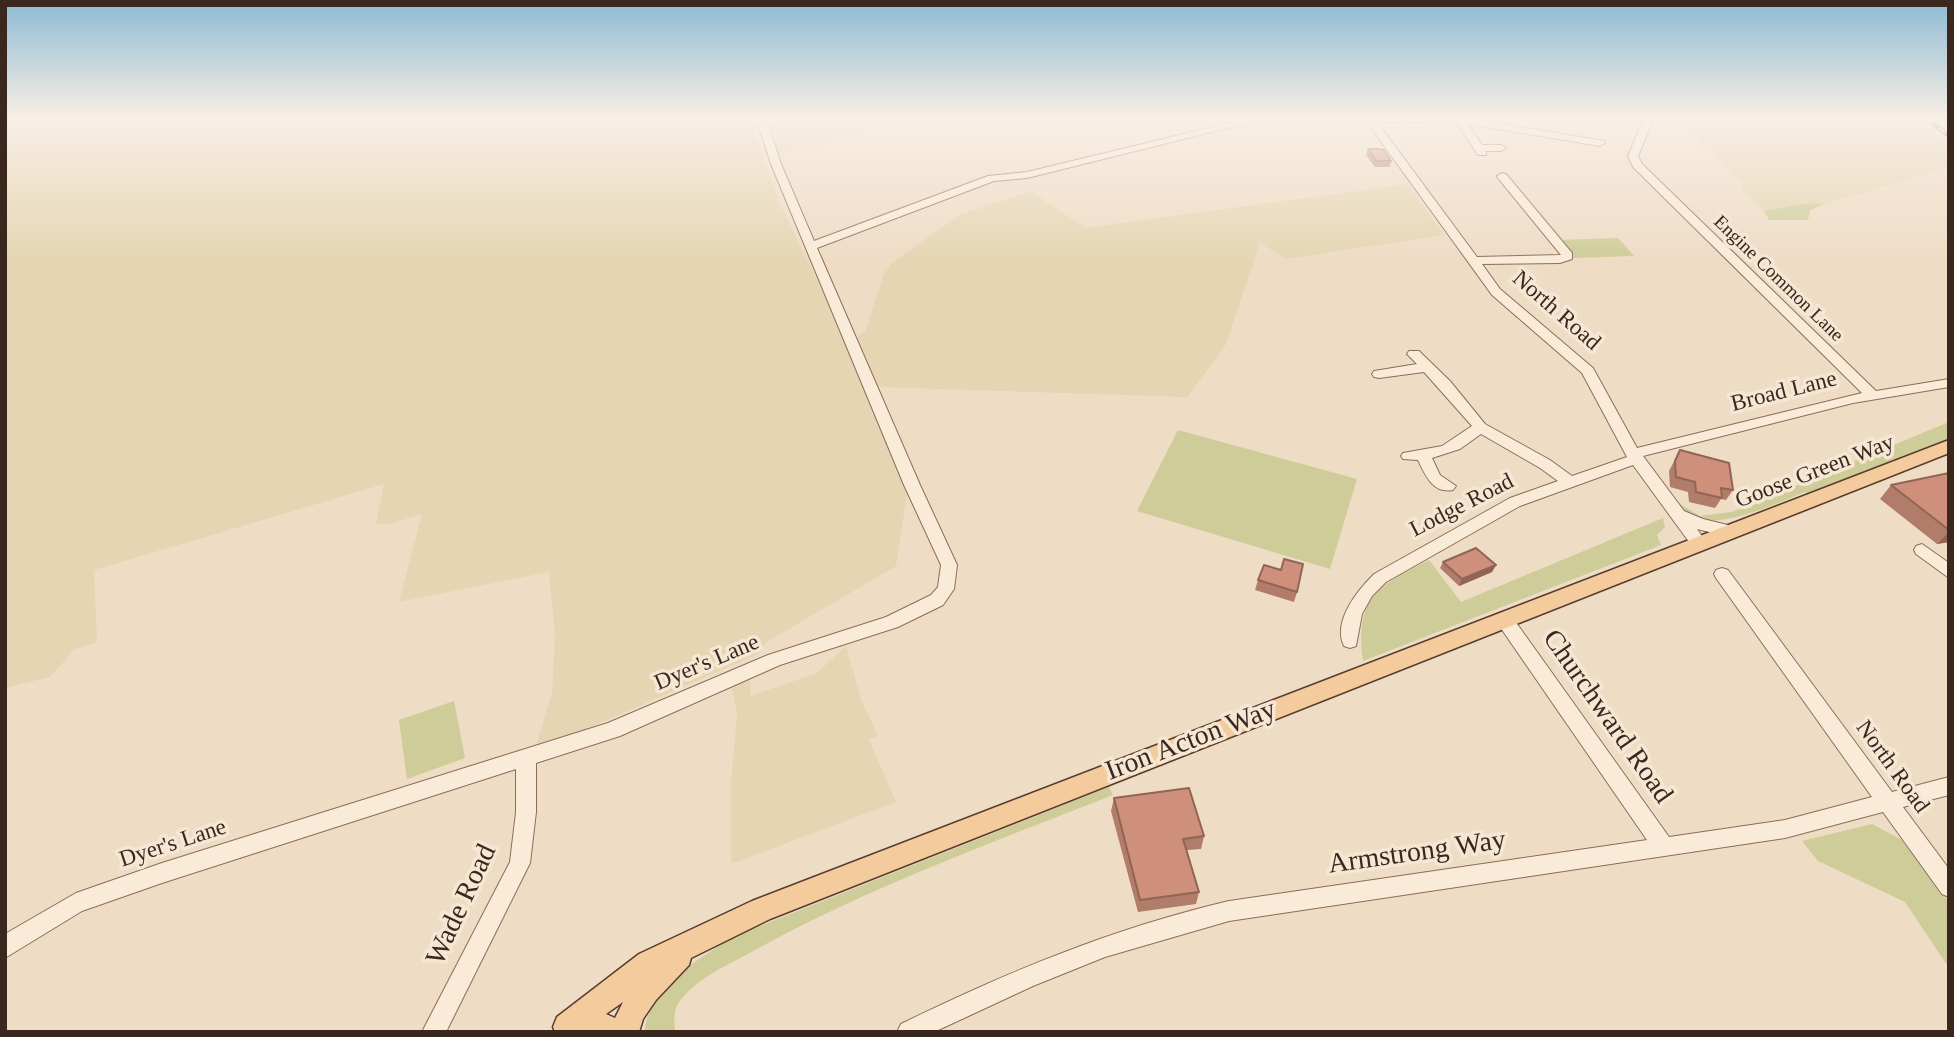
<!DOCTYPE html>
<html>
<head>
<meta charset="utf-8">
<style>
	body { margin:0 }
	#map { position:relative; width:1954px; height:1037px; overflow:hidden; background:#efdcc5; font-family:Georgia,serif }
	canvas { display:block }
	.frame { position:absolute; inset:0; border:7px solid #3a281f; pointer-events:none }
</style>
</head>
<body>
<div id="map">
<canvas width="1954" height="1037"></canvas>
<div class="frame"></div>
</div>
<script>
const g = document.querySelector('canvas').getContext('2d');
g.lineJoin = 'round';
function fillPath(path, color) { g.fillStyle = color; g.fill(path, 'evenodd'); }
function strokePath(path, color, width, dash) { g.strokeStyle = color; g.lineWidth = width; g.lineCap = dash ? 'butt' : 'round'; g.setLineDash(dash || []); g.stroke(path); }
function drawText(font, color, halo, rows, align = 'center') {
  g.font = font + ' Georgia,serif'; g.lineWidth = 7; g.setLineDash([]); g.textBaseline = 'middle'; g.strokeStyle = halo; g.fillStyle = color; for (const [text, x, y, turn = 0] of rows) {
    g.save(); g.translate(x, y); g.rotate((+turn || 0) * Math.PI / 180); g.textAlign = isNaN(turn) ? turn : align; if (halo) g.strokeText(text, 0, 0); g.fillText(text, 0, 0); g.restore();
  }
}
fillPath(new Path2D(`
	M 5,118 L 753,118 L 761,152 L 780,203 L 850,350 L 907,494 L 896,566 L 765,643 L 758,654 L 559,741 L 537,743 L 552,693 L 555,637 L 549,572 L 399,602 L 422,514 L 390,524 L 376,524 L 384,484 L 94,570 L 97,642 L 75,649 L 50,677 L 5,688 Z
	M 769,118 L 919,118 L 779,154 Z
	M 1676,118 L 1918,118 L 1949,143 L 1949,167 L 1825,204 L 1807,203 L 1764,211 L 1741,188 L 1743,184 Z
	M 1408,184 L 1444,235 L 1286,259 L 1260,243 L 1226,344 L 1187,397 L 878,387 L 857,338 L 866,330 L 883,276 L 892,263 L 961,214 L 1031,191 L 1085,228 Z
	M 846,646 L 862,702 L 878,736 L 869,739 L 896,802 L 731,864 L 731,781 L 737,716 L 733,691 L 725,686 L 751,674 L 750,696 L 817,673 Z`), '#e5d5b2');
fillPath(new Path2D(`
	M 1807,203 L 1825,204 L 1810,210 L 1808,220 L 1769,220 L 1764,211 Z
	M 1618,238 L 1634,256 L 1574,258 L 1558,240 Z
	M 1949,422 L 1949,440 L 1811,494 L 1805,492 C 1777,503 1712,535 1685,513 C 1681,510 1678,505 1675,501 L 1700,516 L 1732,512 Z
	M 1178,430 L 1357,479 L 1330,569 L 1137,511 Z
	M 1663,518 L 1665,527 L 1657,535 L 1661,545 L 1363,661 C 1355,598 1377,586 1429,560 L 1461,602 Z
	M 454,701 L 465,758 L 407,779 L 399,720 Z
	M 1109,787 L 1113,795 C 992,843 869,887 755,950 C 730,964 698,977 680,1001 C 673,1010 674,1021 675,1032 L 645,1032 C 646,990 706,952 740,934 Z
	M 1872,824 L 1902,840 L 1949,902 L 1949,968 L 1905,902 L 1818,861 L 1802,841 Z`), '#cecc98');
const minor = new Path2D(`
	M 756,118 L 766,118 L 781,164 L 814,241 L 988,176 L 1027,172 L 1250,118 L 1268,118 L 1027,178 L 994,181 L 817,248 L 920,485 L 957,565 L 954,589 L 943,605 L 898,627 L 780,665 L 620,736 L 536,763 L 536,812 L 530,863 L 446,1032 L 422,1032 L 510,862 L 516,812 L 516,769 L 162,883 L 82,911 L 5,958 L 5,934 L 76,893 L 162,863 L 608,723 L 768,655 L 886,617 L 931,595 L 938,587 L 941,565 L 904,485 L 771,164 Z
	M 1364,118 L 1467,118 L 1604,141 L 1605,143 L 1600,146 L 1468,124 L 1482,145 L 1501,145 L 1506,148 L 1501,151 L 1486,151 L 1486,155 L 1478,155 L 1457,123 L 1377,122 L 1477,257 L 1561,255 L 1498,178 L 1497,176 L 1502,173 L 1506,174 L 1572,253 L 1572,259 L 1560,263 L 1482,264 L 1500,289 L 1593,368 L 1637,448 L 1862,393 L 1633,167 L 1628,156 L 1644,118 L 1654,118 L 1638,156 L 1642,164 L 1876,391 L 1949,379 L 1949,387 L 1853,403 L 1643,456 L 1684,511 L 1703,519 L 1736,527 L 1738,531 L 1730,537 L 1697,529 L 1706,542 L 1698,548 L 1692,546 L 1633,465 L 1520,506 L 1386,582 L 1372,596 L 1362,614 L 1356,646 L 1350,648 L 1344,646 C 1332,621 1358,590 1374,574 L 1510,498 L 1558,481 L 1540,468 L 1481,434 L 1460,449 L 1432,458 L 1440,475 L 1456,486 L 1453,490 C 1433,494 1425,475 1418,460 L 1403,459 L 1401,456 L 1403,453 L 1442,446 L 1472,426 L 1424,372 L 1379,378 L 1374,377 L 1372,374 L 1374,371 L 1417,364 L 1407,354 L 1409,351 L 1419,351 L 1450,381 L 1485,424 L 1550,460 L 1572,476 L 1627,457 L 1582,373 L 1492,295 Z
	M 1922,544 L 1949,563 L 1949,578 L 1916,554 L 1914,550 L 1916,546 Z
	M 1722,568 L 1728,570 L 1892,792 L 1949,777 L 1949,795 L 1903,807 L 1949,869 L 1949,897 L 1942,894 L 1883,812 L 1785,838 L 1229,921 L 1105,957 L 1033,986 L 934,1032 L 897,1032 L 901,1024 C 1007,972 1114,928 1229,901 L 1647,840 L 1498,624 L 1495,619 L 1498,614 L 1510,614 L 1669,837 L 1785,820 L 1872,797 L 1716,578 L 1714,574 L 1716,570 Z`);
const major = new Path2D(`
	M 1949,440 L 1949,453 L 770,919 L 691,958 L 689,965 L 656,1000 L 643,1019 L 639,1032 L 555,1032 L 553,1027 L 557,1017 L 639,954 L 752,901 ZM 623,1002 L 615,1018 L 606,1014 Z`);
strokePath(minor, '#8b6d5a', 2);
strokePath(major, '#583c2e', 3);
fillPath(minor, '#faebd8');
fillPath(major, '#f3cb9c');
const rail = new Path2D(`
	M 1926,118 L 1949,136`);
strokePath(rail, '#3a281f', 4.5);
strokePath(rail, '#f6e7d4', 2.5, [8]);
fillPath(new Path2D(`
	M 1368,149 L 1391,161 L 1390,167 L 1375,167 L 1366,155 Z
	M 1680,450 L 1733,490 L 1726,500 L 1721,499 L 1715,508 L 1689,502 L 1688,492 L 1670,487 L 1669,471 Z
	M 1949,473 L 1949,542 L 1937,544 L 1880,499 L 1891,485 Z
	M 1443,562 L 1496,565 L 1492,572 L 1459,586 L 1440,568 Z
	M 1258,580 L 1297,592 L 1294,602 L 1255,590 Z
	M 1114,798 L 1204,836 L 1201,849 L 1187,850 L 1199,892 L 1196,904 L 1138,912 L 1111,811 Z`), '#b17c69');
fillPath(new Path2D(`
	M 1949,532 L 1949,542 L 1937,544 Z
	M 1496,565 L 1492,572 L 1459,586 L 1462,579 Z`), '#906555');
const building = new Path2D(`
	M 1368,149 L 1379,149 L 1384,150 L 1391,161 L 1376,161 Z
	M 1680,450 L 1729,463 L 1733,490 L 1721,488 L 1722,498 L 1696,492 L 1695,482 L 1676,477 L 1675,461 Z
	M 1949,473 L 1949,530 L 1891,485 Z
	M 1476,548 L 1496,565 L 1462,579 L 1443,562 Z
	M 1284,559 L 1303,564 L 1297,592 L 1258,580 L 1264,565 L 1281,570 Z
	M 1189,788 L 1204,836 L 1183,839 L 1199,892 L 1140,900 L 1114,798 Z`);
fillPath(building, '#ce907a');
strokePath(building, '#906555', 2);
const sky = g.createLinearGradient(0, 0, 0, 263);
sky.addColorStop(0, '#8dbad4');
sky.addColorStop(0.45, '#f8efe5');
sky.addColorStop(1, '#f8efe500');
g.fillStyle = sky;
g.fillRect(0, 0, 1954, 263);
drawText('19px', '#3a281f', '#f6e7d4', [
	["Engine Common Lane",1778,279,44]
]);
drawText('23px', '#3a281f', '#f6e7d4', [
	["North Road",1556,311,41],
	["Broad Lane",1784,392,-14],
	["Goose Green Way",1815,472,-21],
	["Lodge Road",1462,506,-27],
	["Dyer's Lane",707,663,-23],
	["North Road",1892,767,54],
	["Dyer's Lane",173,844,-18]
]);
drawText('28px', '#3a281f', '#f6e7d4', [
	["Churchward Road",1607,717,55],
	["Iron Acton Way",1191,741,-21],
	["Armstrong Way",1417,853,-8],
	["Wade Road",462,905,-65]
]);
</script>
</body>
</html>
